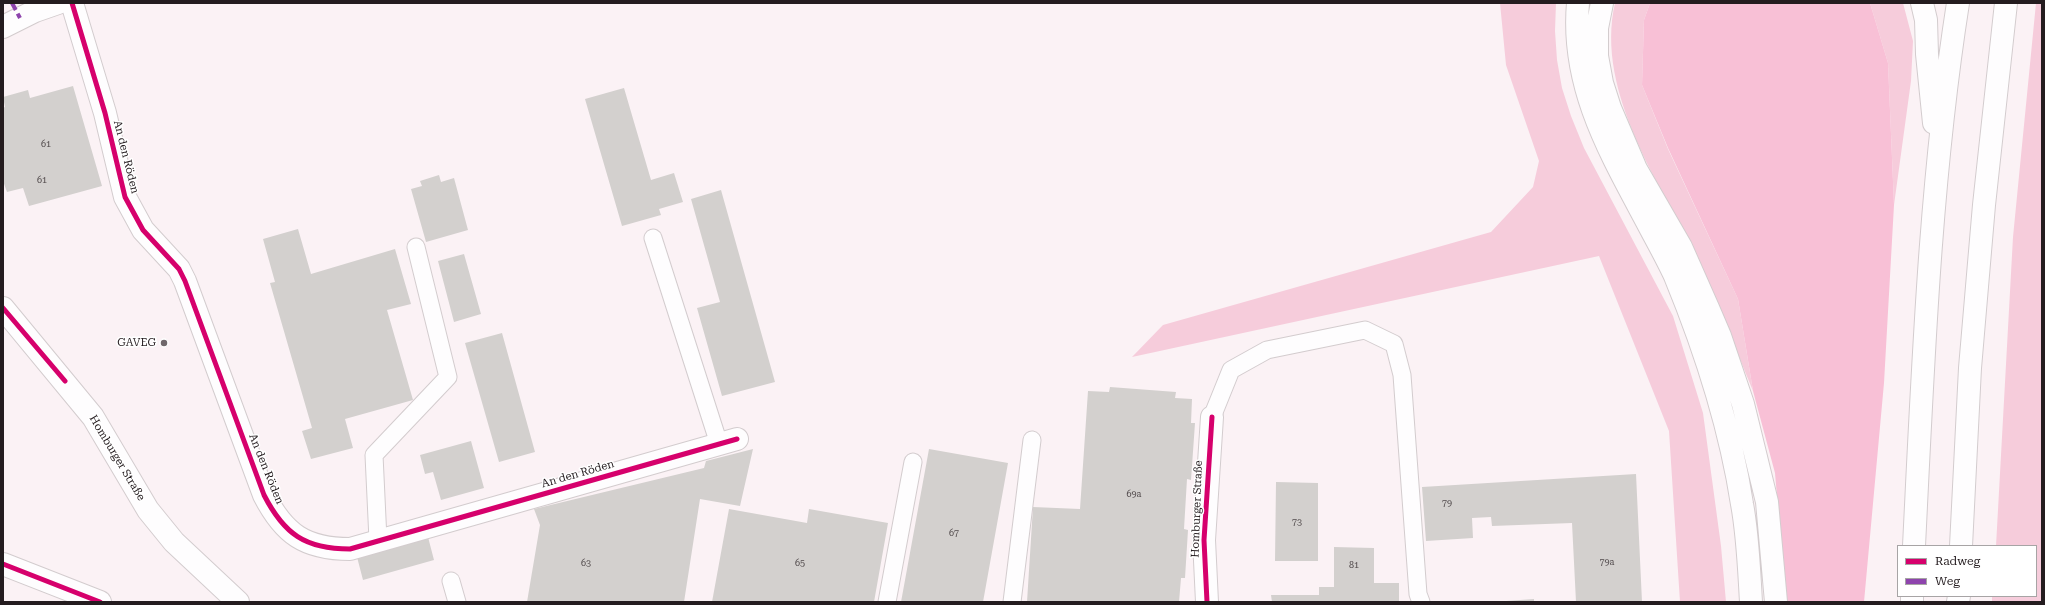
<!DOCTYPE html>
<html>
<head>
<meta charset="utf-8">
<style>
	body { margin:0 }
	#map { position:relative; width:2045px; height:605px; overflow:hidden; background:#fbf2f5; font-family:"Roboto Serif",serif }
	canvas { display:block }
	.frame { position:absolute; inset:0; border:4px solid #241c1f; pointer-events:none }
	.legend { position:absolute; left:1897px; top:545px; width:140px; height:52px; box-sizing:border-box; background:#fff; border:1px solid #a7a4a5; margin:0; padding:5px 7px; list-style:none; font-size:12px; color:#241c1f }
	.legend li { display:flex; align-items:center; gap:8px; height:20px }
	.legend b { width:20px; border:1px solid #a7a4a5 }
</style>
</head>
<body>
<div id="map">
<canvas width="2045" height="605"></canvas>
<div class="frame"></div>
<ul class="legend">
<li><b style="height:5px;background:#d6006c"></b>Radweg</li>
<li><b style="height:5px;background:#8e44ad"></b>Weg</li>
</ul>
</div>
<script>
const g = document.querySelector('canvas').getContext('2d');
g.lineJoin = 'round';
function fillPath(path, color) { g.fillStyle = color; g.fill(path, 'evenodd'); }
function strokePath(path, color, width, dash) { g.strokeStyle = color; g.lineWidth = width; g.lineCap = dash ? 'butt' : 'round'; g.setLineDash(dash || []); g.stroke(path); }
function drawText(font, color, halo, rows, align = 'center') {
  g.font = font + ' "Roboto Serif",serif'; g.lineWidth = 3; g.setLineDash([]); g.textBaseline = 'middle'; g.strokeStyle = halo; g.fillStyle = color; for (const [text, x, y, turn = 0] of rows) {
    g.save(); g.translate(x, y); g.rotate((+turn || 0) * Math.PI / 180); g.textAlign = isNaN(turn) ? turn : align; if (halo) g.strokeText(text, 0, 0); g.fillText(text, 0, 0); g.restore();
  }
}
fillPath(new Path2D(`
	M 1500,3 L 1556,3 L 1555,31 L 1557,60 L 1562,88 L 1571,116 L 1584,148 L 1673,316 L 1703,413 L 1721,546 L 1726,602 L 1680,602 L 1669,431 L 1599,256 L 1132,357 L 1163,325 L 1491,232 L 1533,187 L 1539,161 L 1506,65 Z
	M 1615,3 L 1650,3 L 1644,20 L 1642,85 L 1668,149 L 1738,299 L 1753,391 C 1736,350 1720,308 1701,268 C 1664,188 1594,94 1615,3 Z
	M 1870,3 L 1903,3 L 1913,41 L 1911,81 L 1894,205 L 1888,63 Z
	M 2036,3 L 2042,3 L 2042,602 L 1992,602 L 1992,596 L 2036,596 L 2036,546 L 1996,546 L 2013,237 Z`), '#f6ccdb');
fillPath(new Path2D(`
	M 1650,3 L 1870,3 L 1888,63 L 1894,205 L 1884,383 L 1864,602 L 1786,602 L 1775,473 L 1753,391 L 1738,299 L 1668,148 L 1642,85 L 1644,20 Z`), '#f8c0d6');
fillPath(new Path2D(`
	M 73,86 L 102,186 L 29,206 L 23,188 L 7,192 L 3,181 L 3,108 L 5,107 L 3,97 L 28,90 L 30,98 Z
	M 624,88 L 651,180 L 674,173 L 683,202 L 659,209 L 661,215 L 622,226 L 585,99 Z
	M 439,175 L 441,182 L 454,178 L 468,230 L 426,242 L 411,189 L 422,186 L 420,181 Z
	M 721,190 L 775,382 L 722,396 L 697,308 L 720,302 L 691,199 Z
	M 298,229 L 311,274 L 395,249 L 411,304 L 387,310 L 413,400 L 345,419 L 353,448 L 311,459 L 302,431 L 312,428 L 270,283 L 275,282 L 263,239 Z
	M 464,254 L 481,314 L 454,322 L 438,261 Z
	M 502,333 L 535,452 L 499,462 L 465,343 Z
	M 1110,387 L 1176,392 L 1175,398 L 1192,399 L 1191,423 L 1195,423 L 1191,480 L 1187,479 L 1184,529 L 1188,530 L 1185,578 L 1181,578 L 1179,602 L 1027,602 L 1033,507 L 1080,509 L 1088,391 L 1109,392 Z
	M 471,441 L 484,488 L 441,500 L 433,472 L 425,474 L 420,455 Z
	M 753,449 L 740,506 L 700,499 L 684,602 L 527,602 L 540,525 L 534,509 L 704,468 L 706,461 Z
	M 929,449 L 1008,463 L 983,602 L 901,602 Z
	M 1636,474 L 1642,602 L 1576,602 L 1572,523 L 1492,526 L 1491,517 L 1472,518 L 1473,538 L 1426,541 L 1422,487 Z
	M 1276,482 L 1318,483 L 1318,561 L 1275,561 Z
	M 729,509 L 807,523 L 809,509 L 888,523 L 874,602 L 712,602 Z
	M 428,537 L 434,560 L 363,580 L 357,557 Z
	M 1334,547 L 1374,548 L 1374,583 L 1399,583 L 1399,602 L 1272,602 L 1271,595 L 1319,595 L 1319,587 L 1334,587 Z
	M 1534,599 L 1534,602 L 1506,602 L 1506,601 Z`), '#d3d0ce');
const lane = new Path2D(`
	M 653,238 L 719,444
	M 1212,417 L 1231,370 L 1267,350 L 1365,330 L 1394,344 L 1402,375 L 1418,594 L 1421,602
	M 378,540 L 374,455 L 448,377 L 416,247
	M 451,581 L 457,602
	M 887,602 L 913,462
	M 1012,602 L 1032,440`);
const street = new Path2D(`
	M 72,3 L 105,113 L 125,197 L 143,230 L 179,269 L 185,281 L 264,495 C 284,534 305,549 350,549 L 737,439
	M 3,27 L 35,11 L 58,3
	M 3,564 L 100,602
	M 1207,602 L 1204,540 L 1212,417`);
const secondary = new Path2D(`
	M 3,308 L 93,417 L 148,510 L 174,542 L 238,602`);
const highway = new Path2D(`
	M 1578,3 C 1570,92 1616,162 1655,237 C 1662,250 1669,263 1675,276 C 1705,349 1730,426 1742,504 C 1748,536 1749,569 1751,602
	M 1602,3 L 1597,28 L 1597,56 L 1602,83 L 1610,108 L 1636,169 L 1681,247 L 1708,308 L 1720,336 L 1743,404 L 1767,502 L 1776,602
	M 1922,3 L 1926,20 L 1927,54 L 1934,123
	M 1914,546 C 1923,366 1930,181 1958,3
	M 1961,546 L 1970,368 L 1984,205 L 2006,3
	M 1912,602 L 1912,596
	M 1958,602 L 1959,596`);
strokePath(lane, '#d3ccce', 19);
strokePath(street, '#d3ccce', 24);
strokePath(secondary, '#d3ccce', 24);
strokePath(highway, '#d3ccce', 24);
strokePath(lane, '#fefdfe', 17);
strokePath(street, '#fefdfe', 22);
strokePath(secondary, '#fefdfe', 22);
strokePath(highway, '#fefdfe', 22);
strokePath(new Path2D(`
	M 12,3 L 20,18`), '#8e44ad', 4, [8, 4]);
strokePath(new Path2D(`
	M 72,3 L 105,113 L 125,197 L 143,230 L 179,269 L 185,281 L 264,495 C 284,534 305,549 350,549 L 737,439
	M 3,308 L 65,381
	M 3,564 L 100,602
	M 1207,602 L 1204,540 L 1212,417`), '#d6006c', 5);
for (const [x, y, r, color] of [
	[164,343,4,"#6f676a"]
]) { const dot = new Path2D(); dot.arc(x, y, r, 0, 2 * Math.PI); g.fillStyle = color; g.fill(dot); strokePath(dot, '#fff', 1.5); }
drawText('9px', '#50494b', null, [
	["61",46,144],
	["61",42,180],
	["69a",1134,494],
	["79",1447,503],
	["73",1297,522],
	["67",954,533],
	["79a",1607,562],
	["63",586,563],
	["65",800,563],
	["81",1354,565]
]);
drawText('11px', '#241c1f', '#fff', [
	["An den Röden",126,157,76],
	["Homburger Straße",117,458,59],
	["An den Röden",266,469,68],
	["An den Röden",578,474,-16],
	["Homburger Straße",1197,509,-88]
]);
drawText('11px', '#241c1f', '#fff', [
	["GAVEG",156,343]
], 'right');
</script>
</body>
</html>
